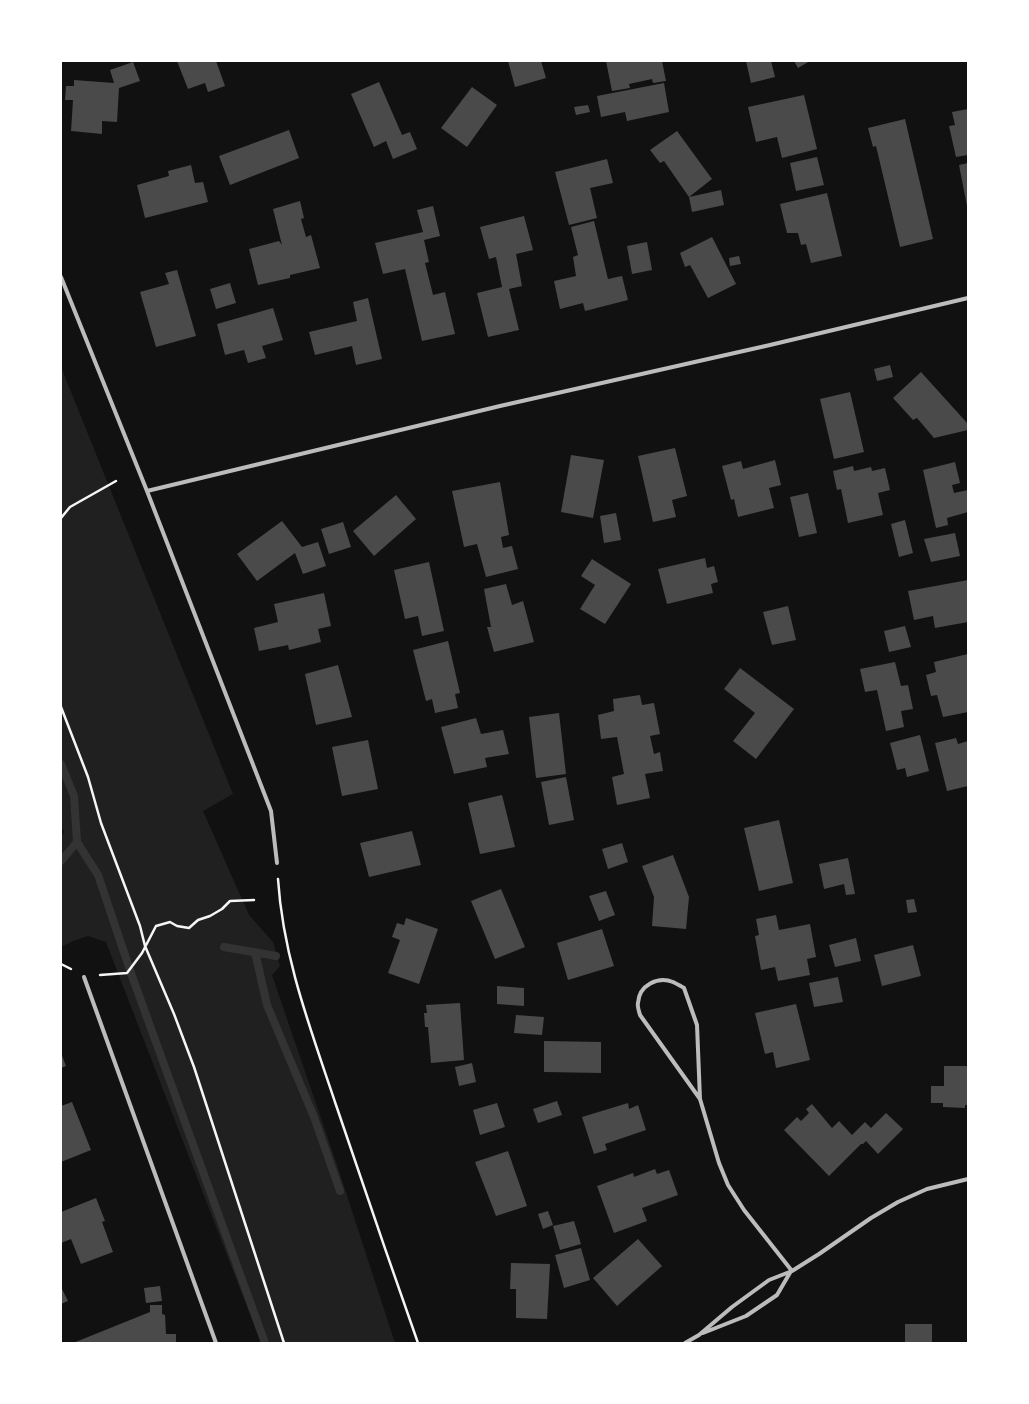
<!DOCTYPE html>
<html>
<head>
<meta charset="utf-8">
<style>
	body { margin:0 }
	#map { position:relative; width:1029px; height:1404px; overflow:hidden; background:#111; font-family:"Nunito Sans",sans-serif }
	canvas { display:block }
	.frame { position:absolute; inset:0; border:62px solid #fff; pointer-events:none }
</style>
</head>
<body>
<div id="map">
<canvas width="1029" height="1404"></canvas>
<div class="frame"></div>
</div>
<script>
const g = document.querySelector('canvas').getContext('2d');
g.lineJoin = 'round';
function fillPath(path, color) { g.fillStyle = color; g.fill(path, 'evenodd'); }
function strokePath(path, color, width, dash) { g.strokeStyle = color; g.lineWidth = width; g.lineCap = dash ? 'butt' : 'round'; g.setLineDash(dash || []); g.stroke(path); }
fillPath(new Path2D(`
	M 61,367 L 233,794 L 203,811 L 249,915 L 273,942 L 280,966 L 272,975 L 338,1168 L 395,1343 L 261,1343 L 106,942 L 88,936 L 73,941 L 61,947 L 61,838 L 64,832 L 61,825 Z`), '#202020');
strokePath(new Path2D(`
	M 61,764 L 74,796 L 77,842 L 61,861
	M 77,842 L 98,875 L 132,976 L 265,1343
	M 224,947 L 276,956
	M 255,952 L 267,1005 L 314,1117 L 340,1191`), '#333', 8);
fillPath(new Path2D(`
	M 177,61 L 216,61 L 225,86 L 208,92 L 205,83 L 188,89 Z
	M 508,61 L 541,61 L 546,78 L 515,87 Z
	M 606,61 L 662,61 L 666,81 L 653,83 L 652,79 L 629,84 L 630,88 L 612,91 Z
	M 746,61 L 771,61 L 775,77 L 751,83 Z
	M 794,61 L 810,61 L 798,68 Z
	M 133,62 L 140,81 L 119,88 L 117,122 L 102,121 L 102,134 L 71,131 L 73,100 L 65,100 L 66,86 L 74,86 L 74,80 L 114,83 L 110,70 Z
	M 379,82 L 402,135 L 410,132 L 417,149 L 393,159 L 386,141 L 374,147 L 351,94 Z
	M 664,83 L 669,112 L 627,121 L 625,112 L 601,117 L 597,96 Z
	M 472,87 L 497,105 L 467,147 L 441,128 Z
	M 804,95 L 817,149 L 782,158 L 777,137 L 756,142 L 748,107 Z
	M 588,105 L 590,112 L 576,115 L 574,107 Z
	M 968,109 L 968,155 L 956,157 L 949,126 L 955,125 L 952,112 Z
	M 905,119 L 933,239 L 900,247 L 876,146 L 873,147 L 868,128 Z
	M 289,130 L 299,158 L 230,185 L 219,156 Z
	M 677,131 L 712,179 L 689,197 L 664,161 L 660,163 L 650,150 Z
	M 817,157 L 824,185 L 796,191 L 790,163 Z
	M 607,159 L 613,183 L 590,188 L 597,218 L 569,225 L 555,172 Z
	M 968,163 L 968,206 L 967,206 L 959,165 Z
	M 191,165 L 195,183 L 203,182 L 208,202 L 145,218 L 137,185 L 169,176 L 168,171 Z
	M 721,190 L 724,205 L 692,212 L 689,197 Z
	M 827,193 L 842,256 L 811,263 L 806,244 L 801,245 L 798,233 L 787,233 L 780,204 Z
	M 300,201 L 304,218 L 301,219 L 306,237 L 311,235 L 320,268 L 290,275 L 290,278 L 258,285 L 249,249 L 279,241 L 282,245 L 273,209 Z
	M 433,206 L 440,236 L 424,240 L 429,262 L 425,263 L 433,295 L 445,292 L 455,334 L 422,341 L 405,269 L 383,274 L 375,243 L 423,232 L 417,210 Z
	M 524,216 L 533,250 L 516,254 L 522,286 L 509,289 L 519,330 L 488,337 L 477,293 L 502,287 L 496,257 L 489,259 L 480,227 Z
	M 594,221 L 608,279 L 622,276 L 628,300 L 585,311 L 583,303 L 560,309 L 554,281 L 576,276 L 573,257 L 578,255 L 571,227 Z
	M 712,237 L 736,284 L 708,298 L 690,265 L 685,267 L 680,253 Z
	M 647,242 L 652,270 L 632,274 L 627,246 Z
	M 739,256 L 741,264 L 730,266 L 729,258 Z
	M 177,270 L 196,336 L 156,347 L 140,292 L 169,284 L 165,273 Z
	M 230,283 L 236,303 L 216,309 L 210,289 Z
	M 368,298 L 382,359 L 356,365 L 352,346 L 315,355 L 309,332 L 357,321 L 353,302 Z
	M 273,308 L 283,340 L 262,346 L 266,358 L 248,363 L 244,350 L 225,355 L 217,324 Z
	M 890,365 L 893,377 L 877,381 L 874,369 Z
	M 921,372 L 968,424 L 968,430 L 934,438 L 917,418 L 913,420 L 893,398 Z
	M 850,392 L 864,452 L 834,459 L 820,399 Z
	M 675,448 L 687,496 L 672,500 L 676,517 L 653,522 L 638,456 Z
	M 571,455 L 604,460 L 593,518 L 561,512 Z
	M 775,460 L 781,485 L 769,488 L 774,508 L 738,517 L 734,499 L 731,500 L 722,466 L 741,461 L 743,469 Z
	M 955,462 L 960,483 L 952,485 L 954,493 L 968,490 L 968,512 L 947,518 L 948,525 L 936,528 L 923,470 Z
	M 853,466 L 854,471 L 871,467 L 872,471 L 885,468 L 890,490 L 878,493 L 883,515 L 848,523 L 841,489 L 837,490 L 833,471 Z
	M 500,482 L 509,535 L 501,537 L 503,548 L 512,546 L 518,569 L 486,577 L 477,544 L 464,547 L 452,491 Z
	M 808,493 L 817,533 L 799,537 L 790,497 Z
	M 396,495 L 416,519 L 374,556 L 353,531 Z
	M 616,513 L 621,540 L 604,543 L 600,516 Z
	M 905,520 L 913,553 L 899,557 L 891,524 Z
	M 282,521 L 302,547 L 318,542 L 326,566 L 303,574 L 295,553 L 257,581 L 237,554 Z
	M 343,522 L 351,547 L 329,554 L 321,529 Z
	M 955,533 L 960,556 L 931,562 L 924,539 Z
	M 705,558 L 707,568 L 714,566 L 718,582 L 711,584 L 713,593 L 667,604 L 658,569 Z
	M 592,559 L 631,584 L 605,624 L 580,609 L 595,585 L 581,576 Z
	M 429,562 L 444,631 L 422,636 L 418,616 L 405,619 L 394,570 Z
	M 968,580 L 968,622 L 935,628 L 933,616 L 914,620 L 908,591 Z
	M 506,584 L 512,605 L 523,601 L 534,642 L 494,652 L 487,627 L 491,627 L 484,589 Z
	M 324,593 L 331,626 L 318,629 L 321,642 L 289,650 L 288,645 L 259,651 L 254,628 L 278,622 L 274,604 Z
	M 788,606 L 796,640 L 772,645 L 763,612 Z
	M 905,626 L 911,647 L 889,652 L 884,631 Z
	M 448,641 L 460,693 L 455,694 L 458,708 L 435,713 L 432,699 L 426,701 L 413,650 Z
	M 968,654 L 968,712 L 943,717 L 937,695 L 931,696 L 926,675 L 936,672 L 934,662 Z
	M 895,662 L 901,686 L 908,685 L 913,709 L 901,711 L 904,727 L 886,731 L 877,690 L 865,692 L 860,669 Z
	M 338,665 L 352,717 L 316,725 L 305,674 Z
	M 740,668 L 794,709 L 756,759 L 733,741 L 755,713 L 724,689 Z
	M 640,695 L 642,705 L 654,703 L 660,734 L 650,736 L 654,754 L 660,752 L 663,771 L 645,774 L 650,798 L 617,805 L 612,777 L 624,774 L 617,737 L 601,739 L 598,715 L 614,711 L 613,699 Z
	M 559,713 L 566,774 L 536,778 L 529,717 Z
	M 476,718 L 481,734 L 503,730 L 509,754 L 485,758 L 487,767 L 454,774 L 441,727 Z
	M 920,735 L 929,771 L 907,777 L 905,768 L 897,770 L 890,743 Z
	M 956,738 L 958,744 L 968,741 L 968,786 L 947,791 L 935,743 Z
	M 368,740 L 378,789 L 342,796 L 332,747 Z
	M 566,777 L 574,820 L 549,825 L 541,782 Z
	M 502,795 L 515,847 L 480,854 L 468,803 Z
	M 779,820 L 793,883 L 759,891 L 744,828 Z
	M 412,831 L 421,865 L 369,877 L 360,843 Z
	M 622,843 L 628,862 L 608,869 L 602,849 Z
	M 673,855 L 689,897 L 686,929 L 652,926 L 654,897 L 642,866 Z
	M 848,858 L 855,894 L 846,895 L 844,884 L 824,889 L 819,864 Z
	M 501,889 L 525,947 L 495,959 L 471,901 Z
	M 606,891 L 615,915 L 599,921 L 589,896 Z
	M 914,899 L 917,912 L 908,913 L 906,900 Z
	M 776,915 L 779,930 L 810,924 L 816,957 L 807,959 L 810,975 L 778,981 L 775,967 L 761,970 L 755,936 L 759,935 L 756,919 Z
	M 406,918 L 438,929 L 419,984 L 388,973 L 400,940 L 392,937 L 397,923 L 404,925 Z
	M 602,929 L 614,966 L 568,980 L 557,943 Z
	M 856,938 L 861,961 L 835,967 L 829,945 Z
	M 913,945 L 921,976 L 882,986 L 874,955 Z
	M 838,977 L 843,1002 L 814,1007 L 809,983 Z
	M 497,986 L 524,988 L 524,1006 L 497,1004 Z
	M 460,1003 L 464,1060 L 431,1063 L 428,1027 L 425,1027 L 424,1013 L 427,1013 L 426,1005 Z
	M 796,1004 L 810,1060 L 776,1068 L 773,1052 L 765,1054 L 755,1013 Z
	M 516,1015 L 544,1017 L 542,1035 L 514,1033 Z
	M 544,1041 L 601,1042 L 601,1073 L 544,1072 Z
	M 61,1053 L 66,1066 L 61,1068 Z
	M 472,1063 L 476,1082 L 459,1086 L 455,1067 Z
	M 944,1066 L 968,1066 L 968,1105 L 965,1105 L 965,1108 L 943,1107 L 943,1103 L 931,1103 L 931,1086 L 944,1086 Z
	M 557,1101 L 562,1115 L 538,1123 L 533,1109 Z
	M 72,1102 L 91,1150 L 61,1162 L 61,1106 Z
	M 497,1103 L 505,1127 L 480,1135 L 473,1110 Z
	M 628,1103 L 629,1109 L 638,1105 L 646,1130 L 605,1144 L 607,1150 L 594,1154 L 582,1117 Z
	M 812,1104 L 832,1128 L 839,1121 L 852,1135 L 865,1122 L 871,1128 L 886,1113 L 903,1129 L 878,1154 L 866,1141 L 863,1144 L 861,1144 L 829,1176 L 784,1130 L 797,1117 L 801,1121 L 809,1113 L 806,1109 Z
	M 508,1151 L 527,1206 L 496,1216 L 475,1162 Z
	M 655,1169 L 657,1174 L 669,1170 L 678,1195 L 642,1208 L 647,1221 L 614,1233 L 597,1186 L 633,1173 L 634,1177 Z
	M 96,1198 L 105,1221 L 102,1222 L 113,1252 L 81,1264 L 71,1239 L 61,1243 L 61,1212 Z
	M 548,1211 L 553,1225 L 543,1229 L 538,1214 Z
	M 574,1221 L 581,1244 L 560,1250 L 553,1226 Z
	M 638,1239 L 662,1266 L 617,1306 L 593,1278 Z
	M 581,1248 L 590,1280 L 564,1288 L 555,1255 Z
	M 511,1263 L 550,1264 L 547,1319 L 516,1318 L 516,1289 L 510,1289 Z
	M 160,1286 L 162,1301 L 146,1303 L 144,1288 Z
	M 61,1289 L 62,1289 L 68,1301 L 61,1304 Z
	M 150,1305 L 162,1305 L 162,1314 L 165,1315 L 166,1334 L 176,1334 L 176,1343 L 73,1343 L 150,1312 Z
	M 905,1324 L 932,1324 L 932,1343 L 905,1343 Z`), '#4a4a4a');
strokePath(new Path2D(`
	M 61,518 L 70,507 L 116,481
	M 61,707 L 88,777 L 101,823 L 140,926 L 145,946 L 174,1014 L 194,1067 L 284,1343
	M 278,879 C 283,958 311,1030 336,1105 C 363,1184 390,1264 418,1343
	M 61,964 L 71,969
	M 100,975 L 127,973 L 142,953 L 156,926 L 170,922 L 177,926 L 189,928 L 198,920 L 210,916 L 222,909 L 230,901 L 254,900`), '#f5f5f5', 2.5);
strokePath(new Path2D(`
	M 61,277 L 147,491 L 271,811 L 277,863
	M 147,491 L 500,406 L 770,345 L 968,298
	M 84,977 L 216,1343
	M 700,1099 L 640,1015 C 639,1011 637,1006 638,1003 C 639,985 658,976 673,982 C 677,984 681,986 684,988 L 697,1025 L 700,1099 L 719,1163 L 728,1185 L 744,1210 L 792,1271
	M 703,1333 L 746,1316 L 777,1295 L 791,1271
	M 685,1343 L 699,1335 L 732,1307 L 769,1280 L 792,1271 L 819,1254 L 871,1218 L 898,1202 L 927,1189 L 968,1179`), '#bcbcbc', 4);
</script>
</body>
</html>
